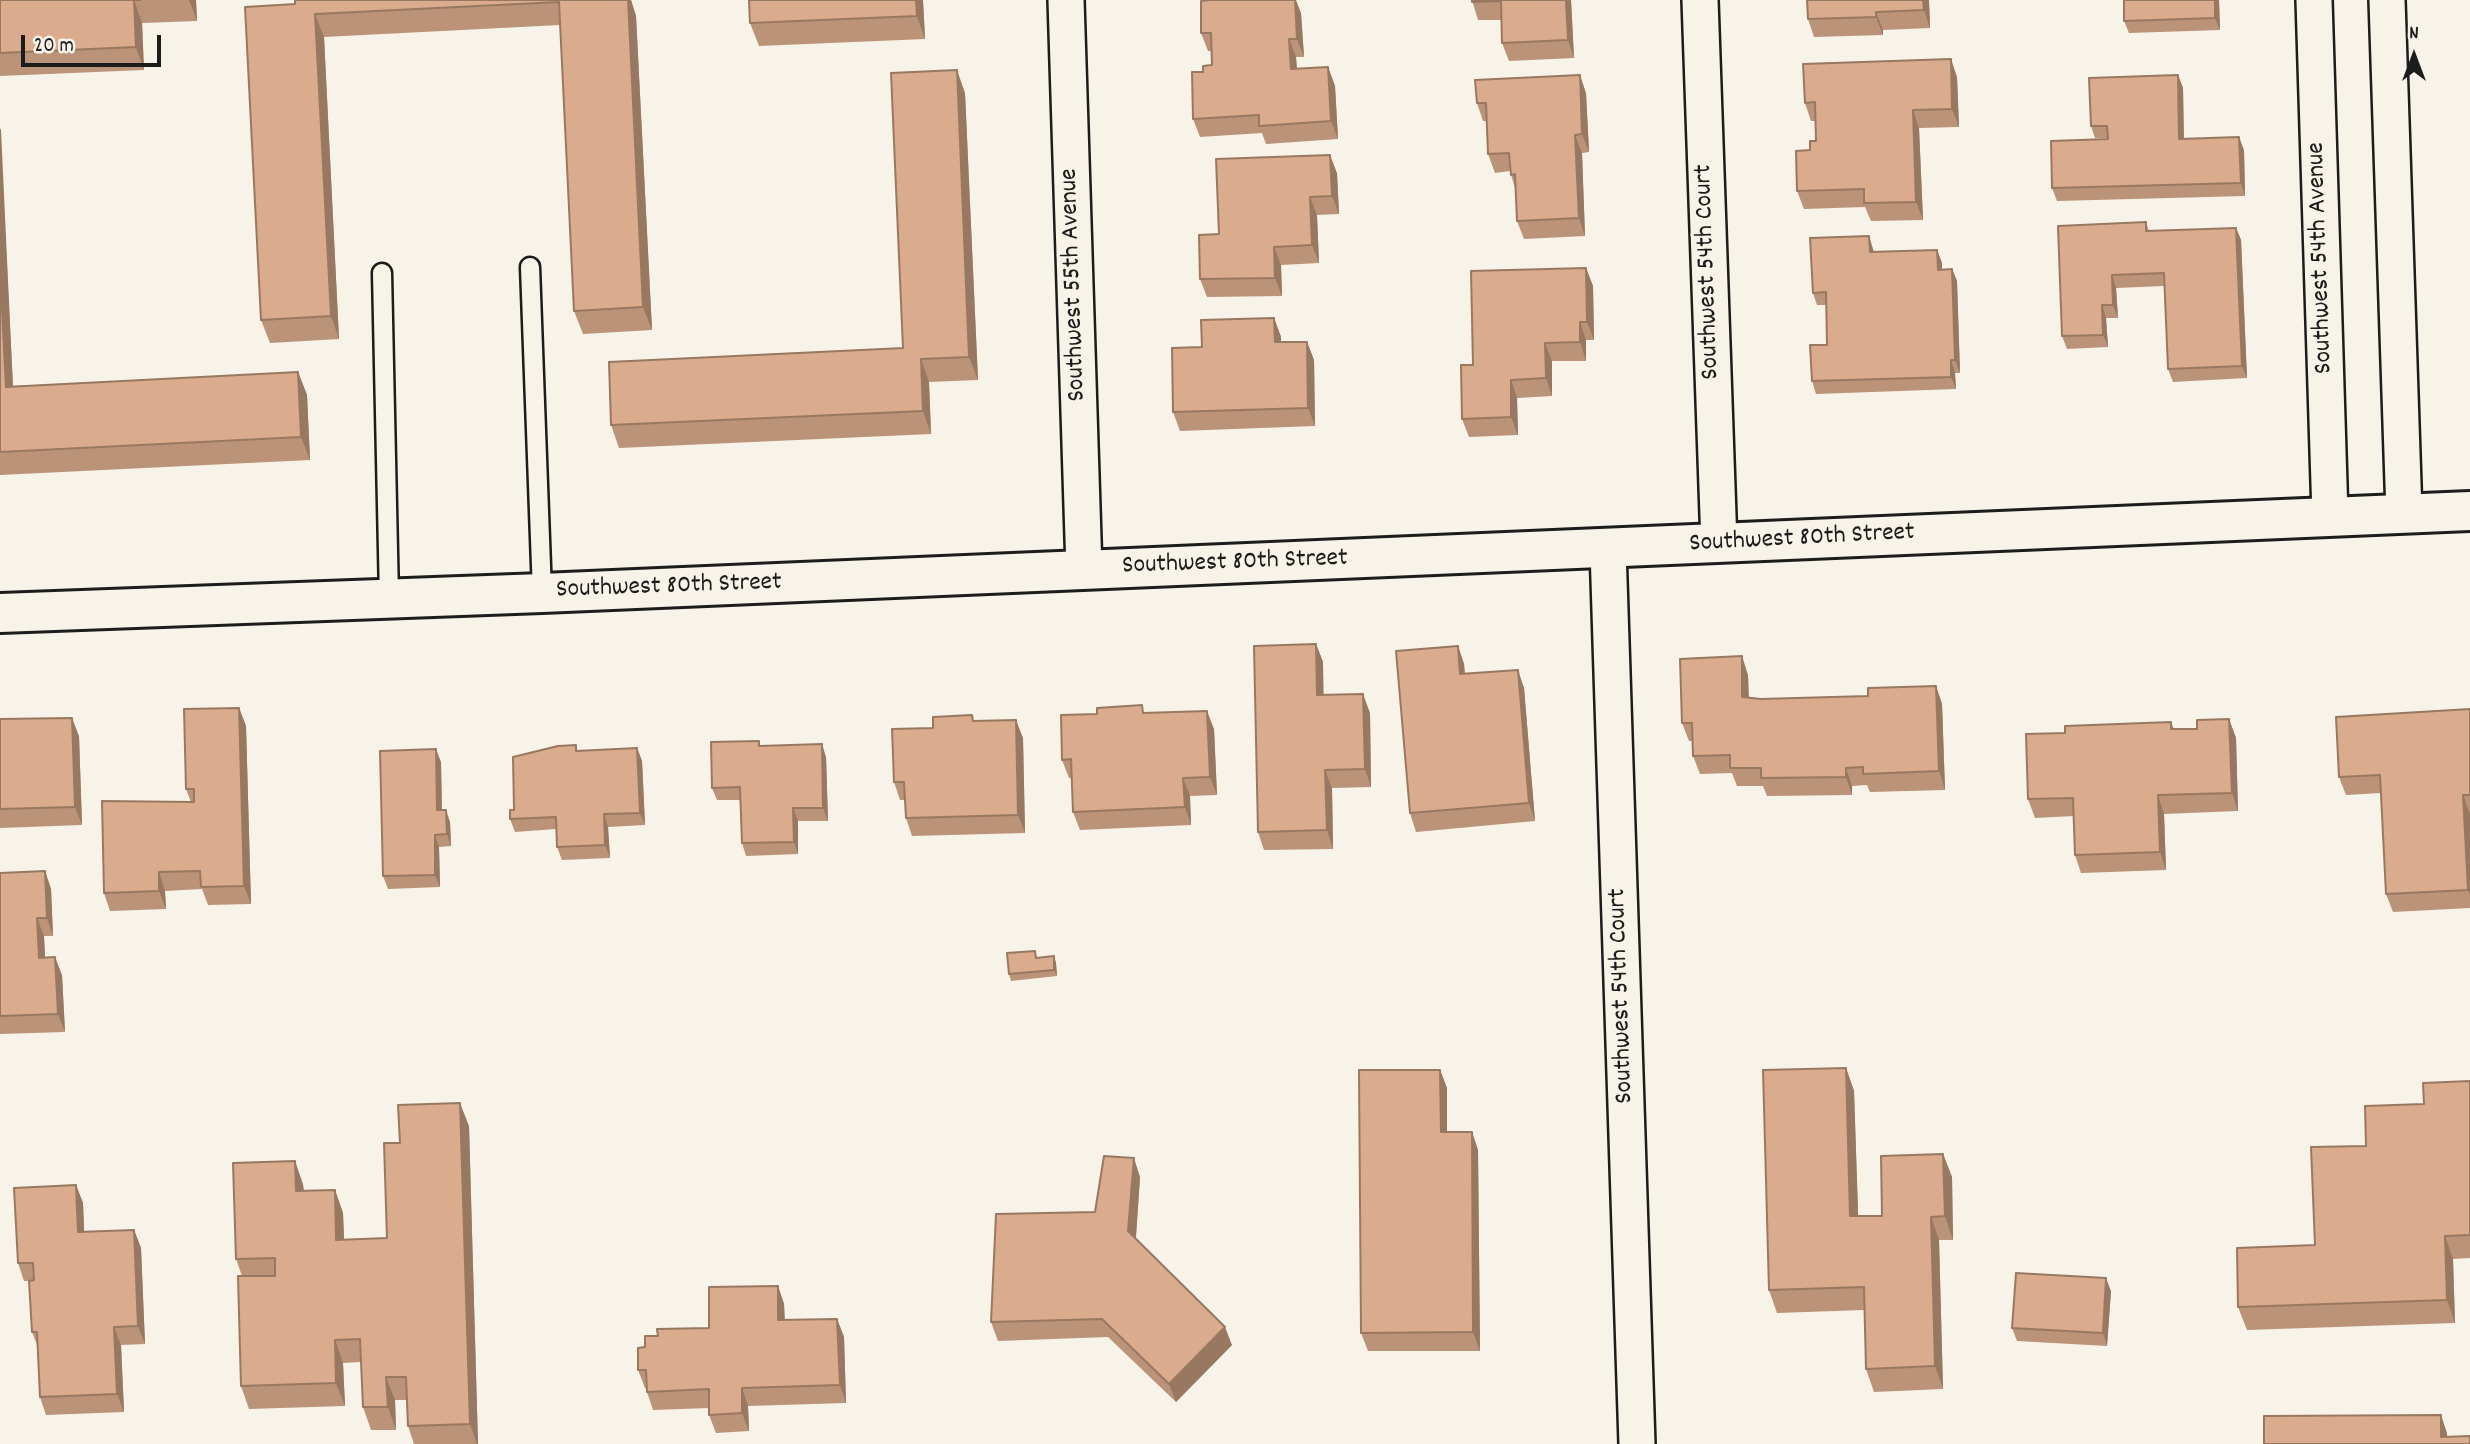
<!DOCTYPE html>
<html>
<head>
<meta charset="utf-8">
<style>
	body { margin:0 }
	#map { position:relative; width:2470px; height:1444px; overflow:hidden; background:#f7f3e8; font-family:Dekko,sans-serif }
	canvas { display:block }
	.north { position:absolute; left:2379px; top:21px; width:70px; height:70px; -webkit-text-stroke:5px #f7f3e8; paint-order:stroke; rotate:0deg; font-size:19px; font-weight:700; line-height:28px; text-align:center; color:#1c1c1c }
	.north::after { content:''; display:block; margin:auto; width:24px; height:32px; background:#1c1c1c; clip-path:polygon(50% 0,100% 100%,50% 72%,0 100%) }
	.scale { position:absolute; left:21px; top:35px; width:140px; height:32px; box-sizing:border-box; border:4px solid #1c1c1c; border-top:0; padding-left:9px; font-size:21px; line-height:24px; white-space:nowrap; color:#1c1c1c; -webkit-text-stroke:5px #f7f3e8; paint-order:stroke }
</style>
</head>
<body>
<div id="map">
<canvas width="2470" height="1444"></canvas>
<div class="north">N</div>
<div class="scale">20 m</div>
</div>
<script>
const g = document.querySelector('canvas').getContext('2d');
g.lineJoin = 'round';
function strokePath(path, color, width, dash) { g.strokeStyle = color; g.lineWidth = width; g.lineCap = dash ? 'butt' : 'round'; g.setLineDash(dash || []); g.stroke(path); }
function fillPath(path, color) { g.fillStyle = color; g.fill(path, 'evenodd'); }
function drawText(font, color, halo, rows, align = 'center') {
  g.font = font + ' Dekko,sans-serif'; g.lineWidth = 6; g.setLineDash([]); g.textBaseline = 'middle'; g.strokeStyle = halo; g.fillStyle = color; for (const [text, x, y, turn = 0] of rows) {
    g.save(); g.translate(x, y); g.rotate((+turn || 0) * Math.PI / 180); g.textAlign = isNaN(turn) ? turn : align; if (halo) g.strokeText(text, 0, 0); g.fillText(text, 0, 0); g.restore();
  }
}
const lane = new Path2D(`
	M 530,267 L 542,593
	M 382,273 L 389,598`);
const street = new Path2D(`
	M 1066,0 L 1084,570
	M 1700,0 L 1719,544
	M 2314,0 L 2330,516
	M 2387,0 L 2404,514
	M 1608,549 L 1637,1444`);
const secondary = new Path2D(`
	M 0,613 L 542,593 L 2470,511`);
strokePath(lane, '#1c1c1c', 23);
strokePath(street, '#1c1c1c', 40);
strokePath(secondary, '#1c1c1c', 44);
strokePath(lane, '#f7f3e8', 18);
strokePath(street, '#f7f3e8', 35);
strokePath(secondary, '#f7f3e8', 38);
fillPath(new Path2D(`
	M 0,0 L 196,0 L 197,21 L 142,23 L 144,70 L 0,76 Z
	M 631,0 L 636,16 L 652,330 L 583,334 L 574,311 L 560,25 L 324,37 L 339,339 L 270,343 L 261,320 L 245,7 Z
	M 923,0 L 925,39 L 759,46 L 750,23 Z
	M 1472,0 L 1571,0 L 1574,58 L 1509,61 L 1502,43 L 1501,20 L 1478,20 Z
	M 1929,0 L 1930,28 L 1883,30 L 1883,35 L 1814,37 L 1808,19 Z
	M 2219,0 L 2220,30 L 2129,33 L 2124,21 Z
	M 1301,13 L 1304,57 L 1296,57 L 1297,69 L 1328,67 L 1335,86 L 1338,139 L 1266,144 L 1262,133 L 1200,137 L 1193,119 L 1203,72 L 1212,65 L 1211,51 L 1208,51 L 1201,33 Z
	M 2178,75 L 2183,88 L 2184,139 L 2244,150 L 2245,196 L 2057,201 L 2052,188 L 2108,138 L 2095,138 L 2091,126 Z
	M 1957,77 L 1959,127 L 1919,128 L 1923,220 L 1871,221 L 1865,207 L 1804,209 L 1797,191 L 1810,150 L 1816,141 L 1815,121 L 1811,121 L 1805,103 Z
	M 965,93 L 978,380 L 929,382 L 931,434 L 619,448 L 611,425 L 903,348 Z
	M 1586,93 L 1589,152 L 1582,153 L 1585,236 L 1524,239 L 1517,221 L 1515,188 L 1510,171 L 1495,173 L 1488,154 L 1487,121 L 1483,121 L 1477,103 Z
	M 0,128 L 13,386 L 298,372 L 307,395 L 310,460 L 0,475 Z
	M 1337,173 L 1339,214 L 1317,215 L 1319,263 L 1281,265 L 1282,296 L 1207,297 L 1200,279 L 1219,234 Z
	M 2146,222 L 2149,231 L 2236,228 L 2241,240 L 2247,378 L 2173,382 L 2168,369 L 2164,286 L 2116,288 L 2118,318 L 2106,318 L 2108,347 L 2067,349 L 2062,336 Z
	M 1873,249 L 1874,252 L 1937,250 L 1942,263 L 1942,269 L 1952,269 L 1957,281 L 1960,373 L 1955,373 L 1956,389 L 1816,394 L 1812,381 L 1827,345 L 1826,305 L 1817,305 L 1813,293 Z
	M 1586,268 L 1593,286 L 1594,340 L 1586,340 L 1586,361 L 1552,361 L 1552,396 L 1517,398 L 1518,435 L 1469,437 L 1462,419 L 1473,365 Z
	M 1274,318 L 1281,337 L 1281,342 L 1307,342 L 1314,360 L 1315,426 L 1180,431 L 1173,412 L 1202,347 Z
	M 1316,644 L 1323,662 L 1323,695 L 1370,713 L 1371,787 L 1332,788 L 1333,849 L 1264,850 L 1258,832 Z
	M 1458,646 L 1464,664 L 1465,674 L 1524,688 L 1535,821 L 1416,832 L 1410,813 Z
	M 1748,675 L 1749,698 L 1761,699 L 1868,696 L 1936,686 L 1942,704 L 1945,790 L 1870,792 L 1867,785 L 1852,786 L 1852,795 L 1767,796 L 1763,786 L 1737,786 L 1732,773 L 1700,774 L 1693,756 L 1693,741 L 1689,741 L 1682,723 Z
	M 239,708 L 246,726 L 251,904 L 208,905 L 202,889 L 165,891 L 166,909 L 110,911 L 104,893 L 191,802 L 186,789 Z
	M 2470,709 L 2470,908 L 2393,912 L 2386,894 L 2381,793 L 2346,795 L 2339,777 Z
	M 1145,713 L 1214,729 L 1217,795 L 1190,796 L 1191,825 L 1080,830 L 1073,812 L 1072,778 L 1069,778 L 1062,760 Z
	M 0,719 L 79,736 L 82,825 L 0,828 Z
	M 2229,719 L 2236,738 L 2238,811 L 2164,814 L 2166,870 L 2081,873 L 2075,855 L 2074,816 L 2035,818 L 2028,799 L 2065,733 L 2171,722 L 2174,729 L 2197,729 Z
	M 974,721 L 1023,738 L 1025,833 L 912,836 L 906,818 L 905,800 L 900,800 L 894,782 L 933,728 Z
	M 760,746 L 826,757 L 828,821 L 798,821 L 798,854 L 746,856 L 742,843 L 741,800 L 717,800 L 712,788 Z
	M 637,748 L 642,761 L 645,825 L 608,827 L 610,858 L 562,860 L 557,847 L 556,829 L 515,832 L 510,819 L 514,810 L 578,751 Z
	M 441,762 L 442,810 L 450,822 L 451,846 L 439,847 L 440,887 L 388,889 L 383,876 Z
	M 45,871 L 51,889 L 53,936 L 44,936 L 45,958 L 62,975 L 65,1032 L 0,1034 L 0,873 Z
	M 1054,956 L 1056,963 L 1057,976 L 1011,981 L 1009,974 L 1038,958 Z
	M 1846,1068 L 1854,1091 L 1858,1216 L 1882,1216 L 1943,1154 L 1952,1177 L 1953,1240 L 1939,1240 L 1943,1389 L 1874,1392 L 1866,1369 L 1864,1310 L 1777,1313 L 1769,1290 Z
	M 1440,1070 L 1447,1088 L 1447,1132 L 1472,1132 L 1478,1150 L 1480,1351 L 1368,1351 L 1361,1333 Z
	M 2470,1081 L 2470,1258 L 2453,1259 L 2455,1323 L 2247,1330 L 2238,1307 L 2315,1245 L 2366,1146 L 2424,1104 Z
	M 469,1126 L 478,1444 L 414,1444 L 408,1426 L 407,1400 L 395,1400 L 396,1430 L 371,1430 L 363,1407 L 361,1362 L 343,1363 L 345,1406 L 249,1409 L 241,1386 L 242,1276 L 236,1259 L 303,1184 L 304,1191 L 335,1190 L 343,1213 L 344,1240 L 387,1238 L 400,1143 Z
	M 1140,1177 L 1136,1238 L 1232,1345 L 1176,1402 L 1108,1337 L 998,1341 L 991,1322 L 1095,1212 Z
	M 76,1185 L 83,1203 L 84,1232 L 134,1230 L 141,1248 L 145,1344 L 121,1345 L 124,1412 L 46,1415 L 40,1397 L 38,1347 L 32,1332 L 29,1281 L 24,1281 L 18,1263 Z
	M 778,1286 L 784,1304 L 785,1320 L 837,1319 L 844,1337 L 846,1403 L 748,1406 L 749,1431 L 716,1433 L 709,1415 L 709,1408 L 653,1410 L 647,1392 L 647,1388 L 645,1388 L 638,1370 L 645,1347 L 658,1336 L 709,1328 Z
	M 2111,1291 L 2107,1346 L 2017,1341 L 2012,1328 Z`), '#bb9378');
fillPath(new Path2D(`
	M 134,0 L 142,23 L 144,70 L 136,47 Z
	M 189,0 L 196,0 L 197,21 Z
	M 628,0 L 631,0 L 636,16 L 652,330 L 643,307 Z
	M 916,0 L 923,0 L 925,39 L 917,16 Z
	M 1295,0 L 1296,0 L 1301,13 L 1304,57 L 1297,39 Z
	M 1566,0 L 1571,0 L 1574,58 L 1568,40 Z
	M 1923,0 L 1929,0 L 1930,28 L 1924,10 Z
	M 2215,0 L 2219,0 L 2220,30 L 2215,18 Z
	M 1876,12 L 1883,30 L 1883,35 L 1876,17 Z
	M 315,14 L 324,37 L 339,339 L 331,316 Z
	M 1289,39 L 1296,57 L 1298,87 L 1291,69 Z
	M 1951,59 L 1957,77 L 1959,127 L 1952,109 Z
	M 1328,67 L 1335,86 L 1338,139 L 1331,121 Z
	M 957,70 L 965,93 L 978,380 L 969,357 Z
	M 1580,75 L 1586,93 L 1589,152 L 1582,134 Z
	M 2178,75 L 2183,88 L 2184,152 L 2179,139 Z
	M 1913,110 L 1919,128 L 1923,220 L 1916,202 Z
	M 0,128 L 1,130 L 14,410 L 6,387 L 0,270 Z
	M 1575,135 L 1582,153 L 1585,236 L 1579,218 Z
	M 2239,137 L 2244,150 L 2245,196 L 2241,183 Z
	M 1330,155 L 1337,173 L 1339,214 L 1332,196 Z
	M 1310,197 L 1317,215 L 1319,263 L 1312,245 Z
	M 2236,228 L 2241,240 L 2247,378 L 2242,366 Z
	M 1869,236 L 1873,249 L 1874,265 L 1870,252 Z
	M 1274,247 L 1281,265 L 1282,296 L 1275,278 Z
	M 1937,250 L 1942,263 L 1942,282 L 1938,270 Z
	M 1586,268 L 1593,286 L 1594,340 L 1587,322 Z
	M 1952,269 L 1957,281 L 1960,373 L 1955,360 Z
	M 2112,275 L 2116,288 L 2118,318 L 2113,305 Z
	M 2102,305 L 2106,318 L 2108,347 L 2103,335 Z
	M 1274,318 L 1281,337 L 1281,361 L 1275,342 Z
	M 1580,322 L 1586,340 L 1586,361 L 1580,342 Z
	M 1307,342 L 1314,360 L 1315,426 L 1308,408 Z
	M 1545,343 L 1552,361 L 1552,396 L 1546,378 Z
	M 921,359 L 929,382 L 931,434 L 923,411 Z
	M 1951,360 L 1955,373 L 1956,389 L 1951,377 Z
	M 298,372 L 307,395 L 310,460 L 301,437 Z
	M 1511,380 L 1517,398 L 1518,435 L 1511,417 Z
	M 1316,644 L 1323,662 L 1324,713 L 1317,695 Z
	M 1458,646 L 1464,664 L 1466,692 L 1460,674 Z
	M 1742,656 L 1748,675 L 1749,715 L 1742,697 Z
	M 1518,670 L 1524,688 L 1535,821 L 1529,803 Z
	M 1936,686 L 1942,704 L 1945,790 L 1939,771 Z
	M 1363,694 L 1370,713 L 1371,787 L 1365,769 Z
	M 239,708 L 246,726 L 251,904 L 244,886 Z
	M 1207,711 L 1214,729 L 1217,795 L 1210,777 Z
	M 72,718 L 79,736 L 82,825 L 75,807 Z
	M 2229,719 L 2236,738 L 2238,811 L 2232,793 Z
	M 1016,720 L 1023,738 L 1025,833 L 1018,815 Z
	M 822,744 L 826,757 L 828,821 L 823,808 Z
	M 637,748 L 642,761 L 645,825 L 640,813 Z
	M 436,749 L 441,762 L 442,822 L 437,810 Z
	M 1846,768 L 1852,786 L 1852,795 L 1846,777 Z
	M 1325,770 L 1332,788 L 1333,849 L 1327,830 Z
	M 1183,778 L 1190,796 L 1191,825 L 1185,807 Z
	M 2158,795 L 2164,814 L 2166,870 L 2160,852 Z
	M 2463,795 L 2470,814 L 2470,895 L 2468,890 Z
	M 793,808 L 798,821 L 798,854 L 794,842 Z
	M 446,810 L 450,822 L 451,846 L 447,834 Z
	M 604,814 L 608,827 L 610,858 L 605,845 Z
	M 435,835 L 439,847 L 440,887 L 435,875 Z
	M 45,871 L 51,889 L 53,936 L 47,918 Z
	M 159,872 L 165,891 L 166,909 L 159,891 Z
	M 37,918 L 44,936 L 46,976 L 39,958 Z
	M 1054,956 L 1056,963 L 1057,976 L 1054,970 Z
	M 55,957 L 62,975 L 65,1032 L 58,1014 Z
	M 1846,1068 L 1854,1091 L 1859,1240 L 1850,1216 Z
	M 1440,1070 L 1447,1088 L 1447,1150 L 1441,1132 Z
	M 460,1103 L 469,1126 L 478,1444 L 477,1444 L 470,1424 Z
	M 1472,1132 L 1478,1150 L 1480,1351 L 1473,1332 Z
	M 1943,1154 L 1952,1177 L 1953,1240 L 1945,1216 Z
	M 1134,1158 L 1140,1177 L 1135,1249 L 1128,1231 Z
	M 295,1161 L 303,1184 L 305,1214 L 296,1191 Z
	M 76,1185 L 83,1203 L 85,1250 L 78,1232 Z
	M 335,1190 L 343,1213 L 345,1263 L 336,1240 Z
	M 1931,1217 L 1939,1240 L 1943,1389 L 1935,1366 Z
	M 134,1230 L 141,1248 L 145,1344 L 138,1326 Z
	M 2445,1236 L 2453,1259 L 2455,1323 L 2447,1300 Z
	M 2106,1278 L 2111,1291 L 2107,1346 L 2103,1333 Z
	M 778,1286 L 784,1304 L 785,1338 L 778,1320 Z
	M 837,1319 L 844,1337 L 846,1403 L 840,1385 Z
	M 114,1327 L 121,1345 L 124,1412 L 117,1394 Z
	M 1225,1327 L 1232,1345 L 1176,1402 L 1169,1384 Z
	M 335,1340 L 343,1363 L 345,1406 L 336,1383 Z
	M 386,1377 L 395,1400 L 396,1430 L 388,1407 Z
	M 742,1388 L 748,1406 L 749,1431 L 742,1413 Z
	M 2441,1415 L 2447,1433 L 2447,1444 L 2441,1437 Z`), '#997862');
const building = new Path2D(`
	M 0,0 L 141,0 L 134,0 L 136,47 L 0,53 Z
	M 295,0 L 628,0 L 643,307 L 574,311 L 559,2 L 315,14 L 331,316 L 261,320 L 245,7 L 295,4 Z
	M 749,0 L 916,0 L 917,16 L 750,23 Z
	M 1210,0 L 1295,0 L 1297,39 L 1289,39 L 1291,69 L 1328,67 L 1331,121 L 1259,126 L 1259,115 L 1193,119 L 1192,72 L 1203,72 L 1203,66 L 1212,65 L 1211,33 L 1201,33 L 1201,1 Z
	M 1472,0 L 1566,0 L 1568,40 L 1502,43 L 1501,1 L 1472,2 Z
	M 1807,0 L 1923,0 L 1924,10 L 1876,12 L 1876,17 L 1808,19 Z
	M 2124,0 L 2215,0 L 2215,18 L 2124,21 Z
	M 1951,59 L 1952,109 L 1913,110 L 1916,202 L 1864,203 L 1864,189 L 1797,191 L 1796,151 L 1810,150 L 1810,141 L 1816,141 L 1815,102 L 1805,103 L 1803,64 Z
	M 957,70 L 969,357 L 921,359 L 923,411 L 611,425 L 609,362 L 903,348 L 891,73 Z
	M 1580,75 L 1582,134 L 1575,135 L 1579,218 L 1517,221 L 1515,174 L 1511,175 L 1509,153 L 1488,154 L 1486,103 L 1477,103 L 1475,80 Z
	M 2178,75 L 2179,139 L 2239,137 L 2241,183 L 2052,188 L 2051,141 L 2108,139 L 2107,126 L 2091,126 L 2089,78 Z
	M 1330,155 L 1332,196 L 1310,197 L 1312,245 L 1274,247 L 1275,278 L 1200,279 L 1199,235 L 1219,234 L 1216,159 Z
	M 2146,222 L 2146,231 L 2236,228 L 2242,366 L 2168,369 L 2164,273 L 2112,275 L 2113,305 L 2102,305 L 2103,335 L 2062,336 L 2058,226 Z
	M 1869,236 L 1870,252 L 1937,250 L 1938,270 L 1952,269 L 1955,360 L 1951,360 L 1951,377 L 1812,381 L 1810,345 L 1827,345 L 1826,292 L 1813,293 L 1810,238 Z
	M 1586,268 L 1587,322 L 1580,322 L 1580,342 L 1545,343 L 1546,378 L 1511,380 L 1511,417 L 1462,419 L 1461,365 L 1473,365 L 1471,271 Z
	M 0,270 L 6,387 L 298,372 L 301,437 L 0,452 Z
	M 1274,318 L 1275,342 L 1307,342 L 1308,408 L 1173,412 L 1172,348 L 1202,347 L 1201,320 Z
	M 1316,644 L 1317,695 L 1363,694 L 1365,769 L 1325,770 L 1327,830 L 1258,832 L 1254,646 Z
	M 1458,646 L 1460,674 L 1518,670 L 1529,803 L 1410,813 L 1396,651 Z
	M 1742,656 L 1742,697 L 1761,699 L 1868,696 L 1868,688 L 1936,686 L 1939,771 L 1863,774 L 1863,767 L 1846,768 L 1846,777 L 1761,778 L 1761,768 L 1730,768 L 1730,755 L 1693,756 L 1692,723 L 1682,723 L 1680,659 Z
	M 1142,705 L 1143,713 L 1207,711 L 1210,777 L 1183,778 L 1185,807 L 1073,812 L 1071,759 L 1062,760 L 1061,715 L 1097,714 L 1097,708 Z
	M 239,708 L 244,886 L 201,887 L 200,871 L 159,872 L 159,891 L 104,893 L 102,801 L 194,802 L 194,789 L 186,789 L 184,709 Z
	M 2470,709 L 2470,795 L 2463,795 L 2468,890 L 2386,894 L 2380,775 L 2339,777 L 2336,717 Z
	M 972,715 L 973,721 L 1016,720 L 1018,815 L 906,818 L 904,782 L 894,782 L 892,729 L 933,728 L 933,717 Z
	M 72,718 L 75,807 L 0,809 L 0,719 Z
	M 2229,719 L 2232,793 L 2158,795 L 2160,852 L 2075,855 L 2073,798 L 2028,799 L 2026,734 L 2065,733 L 2065,726 L 2171,722 L 2171,729 L 2197,729 L 2197,720 Z
	M 759,741 L 759,746 L 822,744 L 823,808 L 793,808 L 794,842 L 742,843 L 740,787 L 712,788 L 711,742 Z
	M 576,745 L 576,751 L 637,748 L 640,813 L 604,814 L 605,845 L 557,847 L 556,817 L 510,819 L 510,810 L 514,810 L 513,757 L 558,746 Z
	M 436,749 L 437,810 L 446,810 L 447,834 L 435,835 L 435,875 L 383,876 L 380,751 Z
	M 45,871 L 47,918 L 37,918 L 39,958 L 55,957 L 58,1014 L 0,1016 L 0,873 Z
	M 1035,951 L 1036,958 L 1054,956 L 1054,970 L 1009,974 L 1007,953 Z
	M 1846,1068 L 1850,1216 L 1882,1216 L 1881,1156 L 1943,1154 L 1945,1216 L 1931,1217 L 1935,1366 L 1866,1369 L 1864,1287 L 1769,1290 L 1763,1070 Z
	M 1359,1070 L 1440,1070 L 1441,1132 L 1472,1132 L 1473,1332 L 1361,1333 Z
	M 2470,1081 L 2470,1235 L 2445,1236 L 2447,1300 L 2238,1307 L 2237,1248 L 2315,1245 L 2311,1147 L 2366,1146 L 2365,1106 L 2424,1104 L 2423,1083 Z
	M 460,1103 L 470,1424 L 408,1426 L 406,1377 L 386,1377 L 388,1407 L 363,1407 L 360,1339 L 335,1340 L 336,1383 L 241,1386 L 238,1276 L 275,1276 L 275,1258 L 236,1259 L 233,1163 L 295,1161 L 296,1191 L 335,1190 L 336,1240 L 387,1238 L 384,1143 L 400,1143 L 398,1105 Z
	M 1104,1156 L 1134,1158 L 1128,1231 L 1225,1327 L 1169,1384 L 1102,1319 L 991,1322 L 996,1214 L 1095,1212 Z
	M 76,1185 L 78,1232 L 134,1230 L 138,1326 L 114,1327 L 117,1394 L 40,1397 L 37,1332 L 32,1332 L 29,1281 L 34,1280 L 33,1263 L 18,1263 L 14,1188 Z
	M 2016,1273 L 2106,1278 L 2103,1333 L 2012,1328 Z
	M 778,1286 L 778,1320 L 837,1319 L 840,1385 L 742,1388 L 742,1413 L 709,1415 L 709,1389 L 647,1392 L 646,1370 L 638,1370 L 638,1348 L 645,1347 L 645,1336 L 658,1336 L 657,1329 L 709,1328 L 709,1287 Z
	M 2441,1415 L 2441,1437 L 2470,1436 L 2470,1444 L 2264,1444 L 2264,1416 Z`);
fillPath(building, '#daab8c');
strokePath(building, '#997862', 2);
drawText('26px', '#1c1c1c', '#f7f3e8', [
	["Southwest 54th Avenue",2322,258,-92],
	["Southwest 54th Court",1709,272,-92],
	["Southwest 55th Avenue",1075,285,-92],
	["Southwest 80th Street",1802,540,-3],
	["Southwest 80th Street",1235,564,-2],
	["Southwest 80th Street",669,588,-2],
	["Southwest 54th Court",1623,996,-92]
]);
</script>
</body>
</html>
